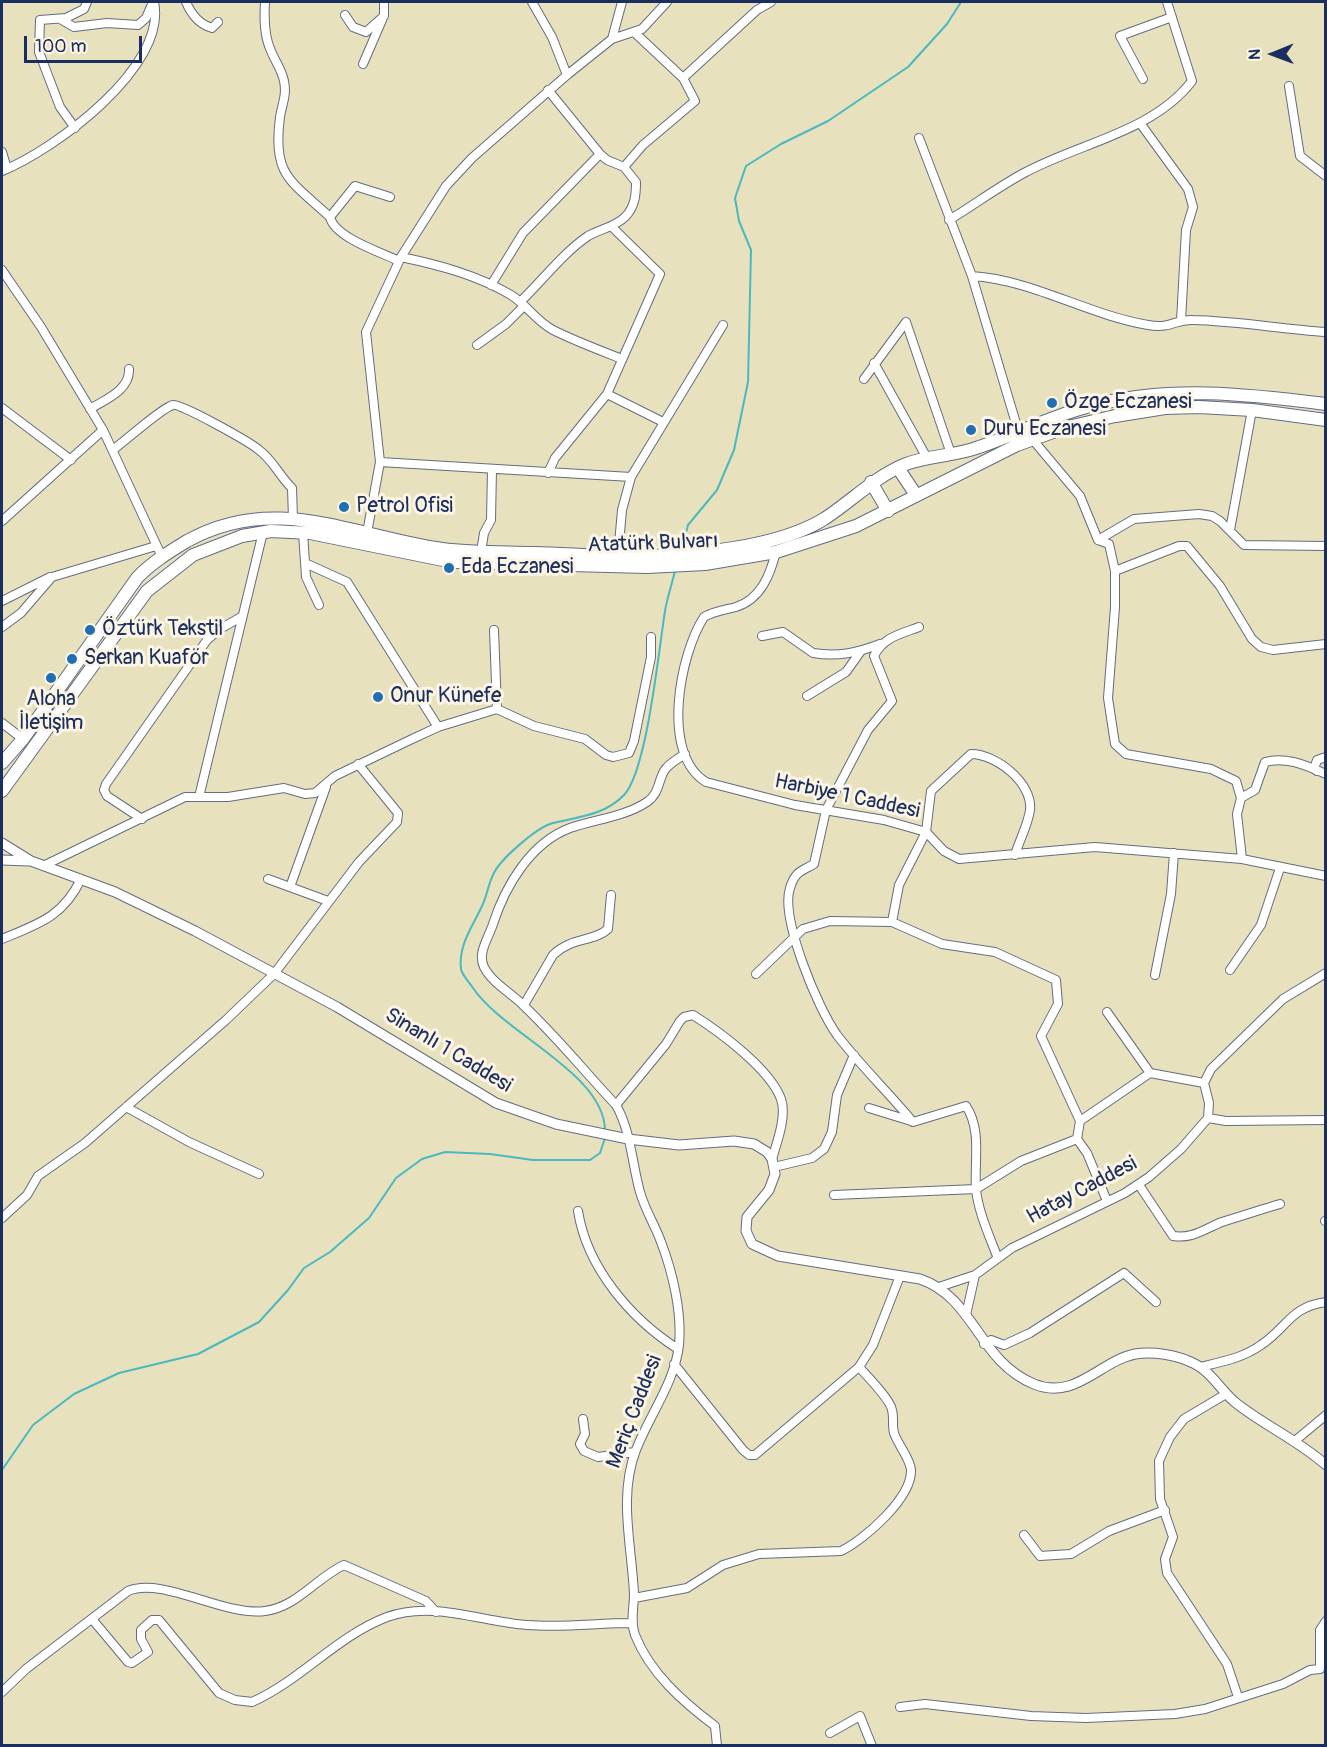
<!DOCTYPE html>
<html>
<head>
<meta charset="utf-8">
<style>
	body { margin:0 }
	#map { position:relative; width:1327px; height:1747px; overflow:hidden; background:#e8e1be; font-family:Pangolin,sans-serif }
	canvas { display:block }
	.frame { position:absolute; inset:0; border:3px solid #1b2f5e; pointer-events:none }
	.north { position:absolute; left:1243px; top:24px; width:60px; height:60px; -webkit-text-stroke:4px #fcf5e5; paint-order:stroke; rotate:269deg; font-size:16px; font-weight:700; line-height:24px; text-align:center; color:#1b2f5e }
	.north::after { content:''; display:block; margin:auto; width:21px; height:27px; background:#1b2f5e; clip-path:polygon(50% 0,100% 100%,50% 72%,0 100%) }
	.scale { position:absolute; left:24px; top:36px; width:118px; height:27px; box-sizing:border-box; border:3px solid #1b2f5e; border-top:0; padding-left:8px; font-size:18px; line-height:21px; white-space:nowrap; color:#1b2f5e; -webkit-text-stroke:4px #fcf5e5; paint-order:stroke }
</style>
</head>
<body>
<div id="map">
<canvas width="1327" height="1747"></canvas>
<div class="frame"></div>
<div class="north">N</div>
<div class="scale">100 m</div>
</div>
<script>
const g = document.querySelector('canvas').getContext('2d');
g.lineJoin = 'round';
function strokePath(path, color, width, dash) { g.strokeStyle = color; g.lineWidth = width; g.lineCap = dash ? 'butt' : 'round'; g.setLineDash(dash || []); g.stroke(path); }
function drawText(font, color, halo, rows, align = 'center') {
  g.font = font + ' Pangolin,sans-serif'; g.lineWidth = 6; g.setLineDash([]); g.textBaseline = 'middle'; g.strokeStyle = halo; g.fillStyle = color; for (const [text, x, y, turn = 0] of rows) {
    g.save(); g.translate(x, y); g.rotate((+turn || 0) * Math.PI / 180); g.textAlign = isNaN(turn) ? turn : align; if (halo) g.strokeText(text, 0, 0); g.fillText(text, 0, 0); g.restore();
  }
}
strokePath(new Path2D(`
	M 682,548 L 688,525 L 717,490 L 734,450 L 748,382 L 751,250 L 739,221 L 735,198 L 746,166 L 781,144 L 828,121 L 908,67 L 947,24 L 961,2
	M 605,1130 C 604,1073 504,1034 473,988 C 469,982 462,975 461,969 C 458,945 473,926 482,906 C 487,896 488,885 493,875 C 499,860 537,827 553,823 C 578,817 605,815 624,795 C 647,771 659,648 665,611 C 667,598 672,584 675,571
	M 2,1470 L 33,1425 L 74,1394 L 119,1373 L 198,1354 L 259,1322 L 288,1290 L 304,1268 L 330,1252 L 369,1218 L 396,1178 L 422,1159 L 445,1152 L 490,1154 L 533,1160 L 590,1160 L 600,1153 L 605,1138`), '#4ab9bf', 2);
const minor = new Path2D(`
	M 186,2 C 191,14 199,24 212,28 L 218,22
	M 265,2 C 264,19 264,36 271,51 C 275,61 282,70 284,81 C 287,95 282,104 280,117 C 272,176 291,181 330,217 C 334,237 380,252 399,261
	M 532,2 L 552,37 L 567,75
	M 345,15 L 353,27 L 366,32 L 384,16 L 384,2
	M 60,19 L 74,27 L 107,23 L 138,25 L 146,18 L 153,2
	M 612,39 L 622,2
	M 363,64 L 382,20
	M 683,78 L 757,10 L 771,2
	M 1143,79 L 1120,36 L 1172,17
	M 1289,86 L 1300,156 L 1326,176
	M 1140,123 L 1188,189 L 1193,207 L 1186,230 L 1181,321
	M 75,128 L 60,107 L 39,52 L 40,20 L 66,18 L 84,9 L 87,2
	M 919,138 L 972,276 L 1018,430
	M 2,152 L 7,169
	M 624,167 L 643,145 L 695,101 L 683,78 L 635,33
	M 2,171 C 54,150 168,67 154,2
	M 330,217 L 355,186 L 390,197
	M 949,220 C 974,205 998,187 1024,173 C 1079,143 1153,132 1192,81 L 1167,2
	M 401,257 C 439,265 477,275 511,295 C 527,305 536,321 553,330 C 575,341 599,350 622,359
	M 2,270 L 41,327 L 103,430 L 162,557
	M 972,276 C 1033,280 1088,315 1148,325 C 1172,329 1175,319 1193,320 C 1237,321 1281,329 1326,332
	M 491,285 L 523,233 L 600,154
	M 520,302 C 542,281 563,253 588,236 C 600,229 615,227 625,217 C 635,207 636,195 636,182 L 624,167 L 607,160 L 600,154 L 548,90
	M 477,345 L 506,324 L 524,306
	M 874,363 L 927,458
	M 864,379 L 906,322 L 951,454
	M 607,394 L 663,422
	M 2,408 L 71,460
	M 90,409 C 106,399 130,390 129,369
	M 1033,440 L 1080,496 L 1098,540 L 1109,544 L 1115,571 L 1115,607 L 1108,698 L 1115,744 L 1126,754 L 1211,769 L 1236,781 L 1241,798
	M 114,449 C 125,441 163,407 173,405 C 180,403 250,442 259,450 C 273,460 280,477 292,488 L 293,519
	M 380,462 L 631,477
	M 548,473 L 555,458 L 607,394 L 660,274 L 611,226
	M 2,521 L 103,430
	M 1230,530 L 1252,410
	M 303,533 L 306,577 L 319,605
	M 367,533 L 380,462 L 366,332 L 401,257 L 446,186 L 472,158 L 567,75 L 612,39 L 642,29 L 667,2
	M 1098,540 L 1134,519 L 1199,514 L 1212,516 L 1220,521 L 1244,545 L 1326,546
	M 481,552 L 484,533 L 491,520 L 492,469
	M 776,552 C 770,575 761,599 736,607 C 725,610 714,611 704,617 C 680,654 660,754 706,782 L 795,805 L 884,820 L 926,832 L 944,851 L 959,859 L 1095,847 L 1242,859 L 1326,876
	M 618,555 L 622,510 L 631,477 L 723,325
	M 305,563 L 347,582 L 438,727
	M 1115,571 L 1179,546 L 1187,546 L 1220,586 L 1252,639 L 1261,647 L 1273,650 L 1326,644
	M 2,601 L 50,577
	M 2,627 L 21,613 L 52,577 L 156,546
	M 919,627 C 901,634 883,637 874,656 L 892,701 L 868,730 L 826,810 L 814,864 C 802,871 795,871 790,888 C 780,918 818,1009 837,1035 C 860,1065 888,1092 913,1122 L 966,1106 C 982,1130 974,1161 976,1189 C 978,1211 989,1235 997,1256
	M 494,630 L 497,709
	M 762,636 L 783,632 L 813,653 C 837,657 857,653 880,644
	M 807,696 L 846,672 L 861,651
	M 2,723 L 23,739
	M 685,754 C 678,759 669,763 664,771 C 658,782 659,794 647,802 C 624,817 596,819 570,828 C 530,843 505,887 493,924 C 489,937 477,953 484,967 C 492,983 511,993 523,1005 C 556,1036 585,1072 616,1105 C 631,1131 632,1164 640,1192 C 645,1210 655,1225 661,1242 C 673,1273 682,1313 679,1345 C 675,1382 649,1416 636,1450 C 618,1496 632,1547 634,1594 C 634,1608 630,1621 635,1635 C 650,1673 683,1702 715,1726 L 717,1746
	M 1317,771 L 1314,769 L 1317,760 L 1326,757
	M 199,797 L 263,532
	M 142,819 L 107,796 L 104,790 L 106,784 L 207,640 L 220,629 L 241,617
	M 1242,859 L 1237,814 L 1241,798 L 1255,790 L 1265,762 C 1286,756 1307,766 1326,774
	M 45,865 L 185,797 L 228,797 L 284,788 L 305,794 L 315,793 L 335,776 L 410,740 L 438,727 L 497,709 L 534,726 L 585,739 L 606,755 L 613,757 L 629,753 L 634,741 L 651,657 L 651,637
	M 268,879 L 328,901
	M 290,887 L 326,787
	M 892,922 L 942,944 L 995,952 L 1056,980 L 1058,1004 L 1041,1036 L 1080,1121 L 1077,1139 L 1087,1153 L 1107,1201
	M 2,939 C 38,924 63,917 81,879
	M 1230,970 L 1261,925 L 1280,868
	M 756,974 L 803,929 L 830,921 L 892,922 L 899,885 L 926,832 L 931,791 L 971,754 C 996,754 1033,783 1030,810 C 1028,825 1019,841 1015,855
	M 1155,975 L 1171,894 L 1174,853
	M 524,1005 L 553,955 C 571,937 594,942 608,929 L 611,895
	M 1107,1012 L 1150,1073 L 1204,1083
	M 616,1105 L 666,1044 L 680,1021 L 684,1017 L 693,1015 C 720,1032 770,1069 781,1099 C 787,1116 777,1142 772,1159
	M 126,1107 L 189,1142 L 259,1174
	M 869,1108 L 911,1121
	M 1208,1118 L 1226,1121 L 1326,1120
	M 1080,1121 L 1150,1073
	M 774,1167 L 812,1158 L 824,1149 L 832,1132 L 837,1095 L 854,1055
	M 1139,1185 L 1173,1236 C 1193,1239 1204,1229 1222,1222 C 1241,1216 1260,1210 1280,1204
	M 834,1195 L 976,1189 L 1021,1161 L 1077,1139
	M 578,1211 C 587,1268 631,1319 678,1349
	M 2,1218 L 27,1195 L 38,1176 L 85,1143 L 226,1020 L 274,974 L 359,862 L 397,822 L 398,813 L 358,764
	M 1325,1221 L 1326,1221
	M 975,1275 L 1012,1248 L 1125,1193 L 1149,1177 L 1181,1149 L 1208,1118 L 1209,1103 L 1204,1083 L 1211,1069 L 1283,999 L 1326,973
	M 939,1287 L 975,1275 L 966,1315
	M 984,1344 L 991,1340 L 1004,1345 L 1030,1333 L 1124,1273 L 1156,1302
	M 674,1364 L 743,1450 L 749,1455 L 755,1455 L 859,1367 L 873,1345 L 900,1276
	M 1200,1367 C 1221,1362 1243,1358 1261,1345 C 1288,1327 1290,1307 1326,1302
	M 1226,1394 L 1184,1419 L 1170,1437 L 1159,1461 L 1160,1499 L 1173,1537 L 1165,1559 L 1167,1573 L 1227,1664 L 1238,1697
	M 583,1419 L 585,1434 L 580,1444 L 584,1451 L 598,1457 L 635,1452
	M 1296,1440 L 1326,1415
	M 1024,1535 L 1040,1556 L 1071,1554 L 1109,1531 L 1165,1510
	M 634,1598 L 687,1588 L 723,1565 L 759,1554 L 841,1551 C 864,1540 912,1498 911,1470 C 910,1458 898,1445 894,1433 C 892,1426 894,1417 892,1410 C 890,1399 867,1376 859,1367
	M 92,1619 L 128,1662 L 132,1663 L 148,1652 L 141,1639 L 141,1630 L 152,1620 L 159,1620 L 219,1693 L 235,1700 L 252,1702 C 300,1681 337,1636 387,1617 C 432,1600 482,1622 527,1625 C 562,1628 597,1623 632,1623
	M 2,1692 L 26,1669 L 128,1591 C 162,1576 225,1617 265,1611 C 297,1607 316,1578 344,1565 L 426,1601 L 436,1612
	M 900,1707 L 925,1704 L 1031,1716 L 1086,1718 L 1175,1714 L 1205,1709 L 1283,1684 L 1310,1670 L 1320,1669 L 1320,1630 L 1326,1621
	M 830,1733 L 860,1716 L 872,1746`);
const major = new Path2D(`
	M 2,843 L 31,861 L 115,892 L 195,931 L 337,1007 L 496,1103 L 556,1124 L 628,1139 L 679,1145 L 734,1141 L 754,1144 L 767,1152 L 772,1159 L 775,1174 L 769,1190 L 747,1217 L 746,1231 L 752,1244 L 778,1256 L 920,1279 C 975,1298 978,1361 1034,1384 C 1075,1401 1100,1361 1135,1354 C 1153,1351 1177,1355 1193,1363 C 1211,1371 1221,1391 1236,1403 C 1265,1426 1298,1440 1326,1465
	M 2,860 L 29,861`);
const highway = new Path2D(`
	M 898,468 L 916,495
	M 871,482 L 888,511
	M 2,763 L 23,739 L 137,578 C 151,563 169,552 187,541 C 275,492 352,536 442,549 C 473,553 504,552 535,553 C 573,554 611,557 648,556 C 700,554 778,547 824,519 C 852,501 874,477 906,464 C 930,455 956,456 979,447 C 1017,434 1051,416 1090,406 C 1169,385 1246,394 1326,404
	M 2,791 L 147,591 L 193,555 L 242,536 L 271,531 L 310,533 L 453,562 L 647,567 L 705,564 L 776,552 L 856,526 L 1017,445 L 1064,428 L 1115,416 L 1165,408 L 1199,407 L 1252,410 L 1326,420`);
strokePath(minor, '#636d80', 10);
strokePath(major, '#636d80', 11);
strokePath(highway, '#636d80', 14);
strokePath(minor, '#fff', 8);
strokePath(major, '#fff', 9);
strokePath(highway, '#fff', 12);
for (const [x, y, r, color] of [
	[1052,403,6,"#1f6fb2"],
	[971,430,6,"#1f6fb2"],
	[344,507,6,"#1f6fb2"],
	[449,568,6,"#1f6fb2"],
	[90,630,6,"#1f6fb2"],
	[72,659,6,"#1f6fb2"],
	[51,678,6,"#1f6fb2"],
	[378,697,6,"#1f6fb2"]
]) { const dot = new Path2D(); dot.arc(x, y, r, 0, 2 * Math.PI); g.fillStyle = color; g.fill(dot); strokePath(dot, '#fcf5e5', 2); }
drawText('21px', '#1b2f5e', '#fcf5e5', [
	["Özge Eczanesi",1064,403],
	["Duru Eczanesi",983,430],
	["Petrol Ofisi",356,507],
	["Eda Eczanesi",461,568],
	["Öztürk Tekstil",102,630],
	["Serkan Kuaför",84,659],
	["Onur Künefe",390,697],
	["Aloha",51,700,"center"],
	["İletişim",51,724,"center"]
], 'left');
drawText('21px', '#1b2f5e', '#fcf5e5', [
	["Atatürk Bulvarı",653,544,-2],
	["Harbiye 1 Caddesi",847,797,12],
	["Sinanlı 1 Caddesi",448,1051,31],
	["Hatay Caddesi",1082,1191,-28],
	["Meriç Caddesi",635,1412,-69]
]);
</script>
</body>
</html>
